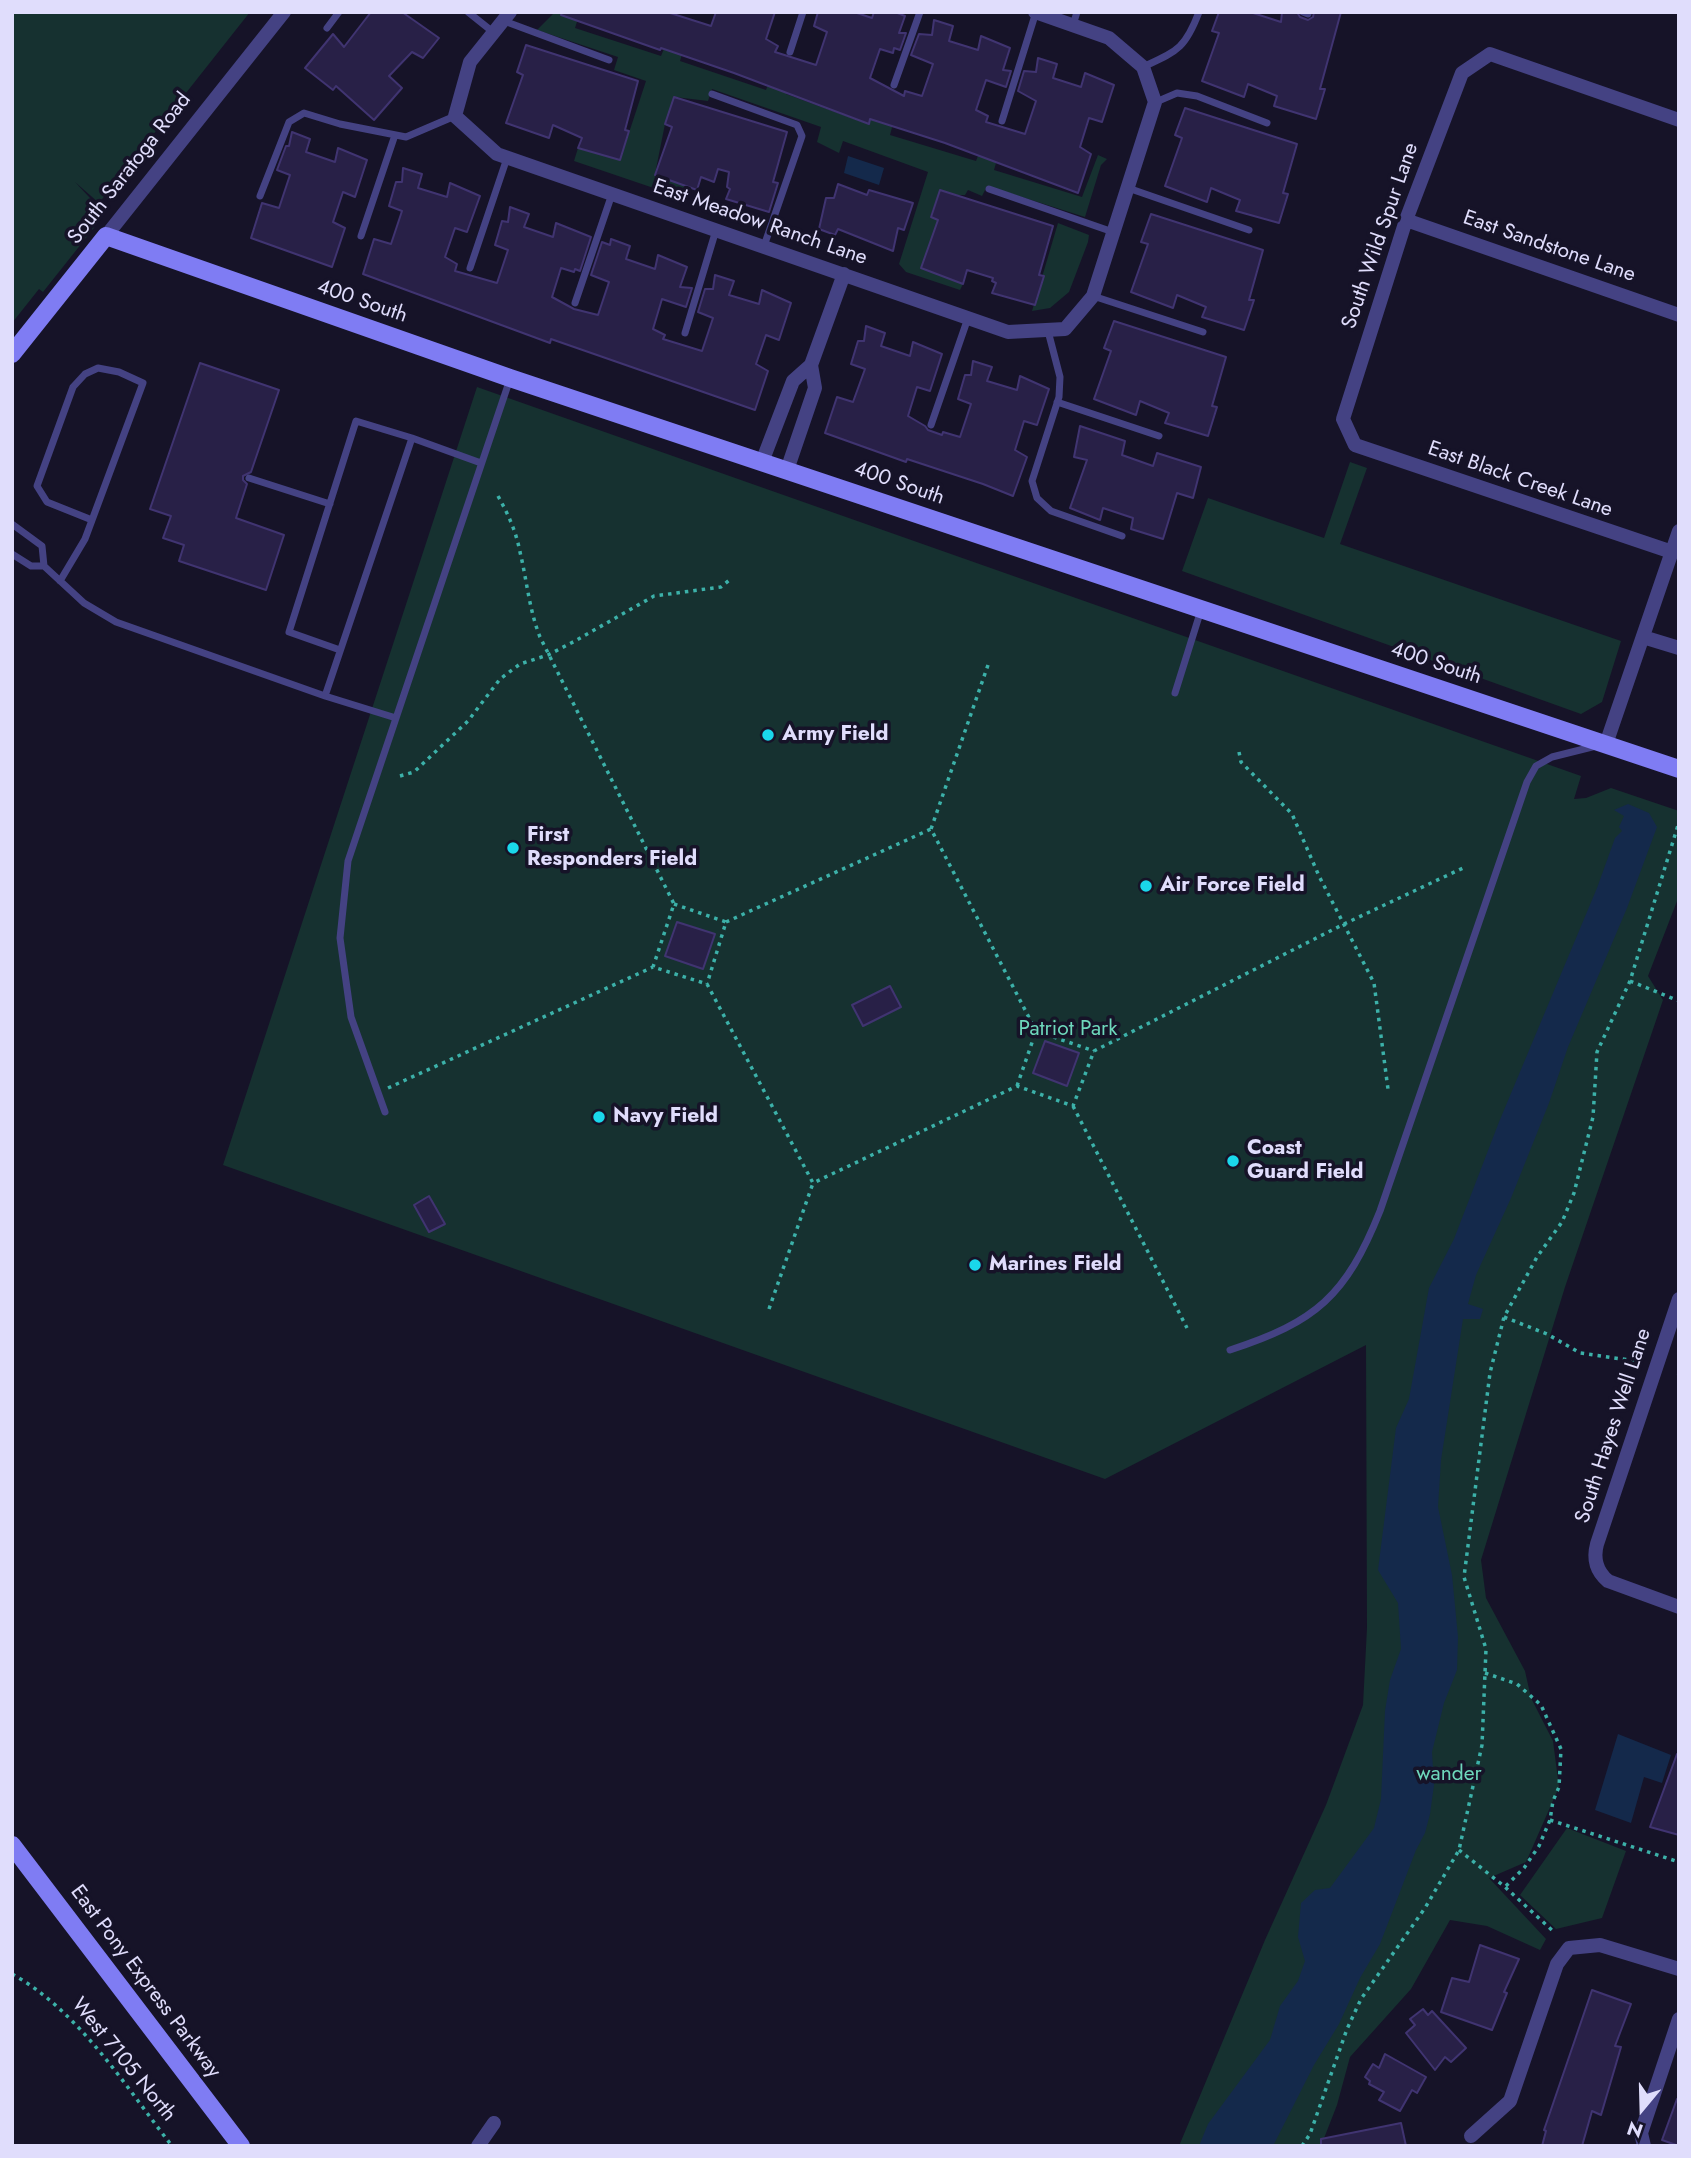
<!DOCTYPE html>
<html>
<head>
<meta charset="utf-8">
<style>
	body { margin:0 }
	#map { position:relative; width:1691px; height:2158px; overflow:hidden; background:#161328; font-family:Jost,sans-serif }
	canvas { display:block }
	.frame { position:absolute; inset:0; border:14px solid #e0ddfc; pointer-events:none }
	.north { position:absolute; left:1607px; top:2074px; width:70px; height:70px; -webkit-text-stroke:5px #161328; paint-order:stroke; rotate:199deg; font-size:19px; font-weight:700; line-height:28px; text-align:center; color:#e0ddfc }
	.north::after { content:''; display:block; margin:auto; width:24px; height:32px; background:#e0ddfc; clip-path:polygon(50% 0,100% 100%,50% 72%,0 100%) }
</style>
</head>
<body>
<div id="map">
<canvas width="1691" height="2158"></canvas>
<div class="frame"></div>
<div class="north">N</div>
</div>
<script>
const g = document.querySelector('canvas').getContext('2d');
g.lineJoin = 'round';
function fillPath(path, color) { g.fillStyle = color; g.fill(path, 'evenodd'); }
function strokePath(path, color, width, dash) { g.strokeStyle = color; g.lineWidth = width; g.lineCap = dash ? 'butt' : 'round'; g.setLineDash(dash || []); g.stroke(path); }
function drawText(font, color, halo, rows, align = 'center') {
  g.font = font + ' Jost,sans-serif'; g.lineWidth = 7; g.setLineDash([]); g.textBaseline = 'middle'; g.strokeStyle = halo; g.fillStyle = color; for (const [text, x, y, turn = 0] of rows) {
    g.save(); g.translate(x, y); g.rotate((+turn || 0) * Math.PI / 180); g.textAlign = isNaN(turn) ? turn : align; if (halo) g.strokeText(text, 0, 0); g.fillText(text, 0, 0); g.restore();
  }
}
fillPath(new Path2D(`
	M 12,12 L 250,12 L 99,203 L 75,182 L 105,214 L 43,292 L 39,289 L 12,323 Z
	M 555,12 L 580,12 L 575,28 L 661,56 L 674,24 L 690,28 L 680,61 L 766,90 L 778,58 L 794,65 L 786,94 L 868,124 L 880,102 L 899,101 L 890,135 L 976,161 L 988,130 L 1004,135 L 994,170 L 1082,197 L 1098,155 L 1107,159 L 1101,165 L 1085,217 L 987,186 L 982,196 L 968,190 L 965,195 L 957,195 L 940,190 L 930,217 L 938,220 L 921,268 L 963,284 L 960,290 L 906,272 L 899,264 L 928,172 L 843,141 L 839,153 L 817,142 L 821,127 L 712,89 L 708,101 L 675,97 L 665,124 L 655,174 L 690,188 L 686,199 L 574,161 L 578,148 L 620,160 L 646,81 L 614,70 L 618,57 L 537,30 Z
	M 1058,223 L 1089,235 L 1088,242 L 1069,292 L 1050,308 L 1032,311 Z
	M 477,387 L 1581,776 L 1574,799 L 1586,798 L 1611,788 L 1679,811 L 1679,896 L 1648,976 L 1663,1000 L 1565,1287 L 1481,1560 L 1486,1598 L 1525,1671 L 1531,1698 L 1553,1741 L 1559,1787 L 1526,1862 L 1489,1878 L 1546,1939 L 1540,1950 L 1487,1926 L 1450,1920 L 1411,1989 L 1350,2057 L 1337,2105 L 1321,2146 L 1179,2146 L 1265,1940 L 1326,1805 L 1363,1705 L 1367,1628 L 1366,1345 L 1105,1479 L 223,1165 Z
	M 1350,462 L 1367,468 L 1340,544 L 1621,641 L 1602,702 L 1581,714 L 1182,571 L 1208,498 L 1324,538 Z
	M 1567,1828 L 1626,1851 L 1602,1918 L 1556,1929 L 1520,1895 Z`), '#163130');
fillPath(new Path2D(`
	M 848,156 L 884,168 L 879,185 L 844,173 Z
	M 1628,804 L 1649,813 L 1657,827 L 1627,908 L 1568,1047 L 1549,1103 L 1511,1198 L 1476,1275 L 1468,1304 L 1483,1309 L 1480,1319 L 1463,1319 L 1441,1460 L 1438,1507 L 1452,1575 L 1458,1637 L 1457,1670 L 1444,1703 L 1432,1752 L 1434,1785 L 1430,1814 L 1425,1833 L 1416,1850 L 1380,1944 L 1360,1978 L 1339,2024 L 1314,2065 L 1273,2146 L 1199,2146 L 1208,2124 L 1270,2040 L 1280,2006 L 1298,1981 L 1305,1961 L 1298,1937 L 1301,1903 L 1315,1890 L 1330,1888 L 1374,1828 L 1381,1799 L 1385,1711 L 1390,1680 L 1401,1649 L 1398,1603 L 1378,1570 L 1396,1428 L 1409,1399 L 1429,1288 L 1454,1239 L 1499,1122 L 1597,888 L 1615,838 L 1622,831 L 1619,827 L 1624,816 L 1614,810 Z
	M 1618,1734 L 1671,1755 L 1662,1783 L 1644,1777 L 1631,1823 L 1595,1810 Z`), '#14294b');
const building = new Path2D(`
	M 371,12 L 402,12 L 439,38 L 423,58 L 412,52 L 389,76 L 402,88 L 374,120 L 336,86 L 333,90 L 305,68 L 333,34 L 344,47 Z
	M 562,12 L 667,12 L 711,26 L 716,12 L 775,12 L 766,39 L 778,46 L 775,52 L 816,65 L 827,32 L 814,26 L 818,12 L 854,12 L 872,18 L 874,12 L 895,12 L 905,16 L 899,33 L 906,33 L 900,50 L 894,48 L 893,53 L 880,49 L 870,78 L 904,96 L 905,91 L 922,96 L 933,64 L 911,55 L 919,34 L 932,35 L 934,20 L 953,26 L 949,41 L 978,50 L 981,36 L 1010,48 L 1003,70 L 1011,71 L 1006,87 L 986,80 L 976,110 L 988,116 L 986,122 L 1025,134 L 1036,101 L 1018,91 L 1024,71 L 1036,72 L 1038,58 L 1057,64 L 1053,78 L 1081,87 L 1085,73 L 1114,85 L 1102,122 L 1089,118 L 1080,147 L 1091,154 L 1078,193 L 945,143 L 870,119 L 869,124 L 734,73 L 661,48 L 660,50 L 561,15 Z
	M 1219,12 L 1250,12 L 1281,22 L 1282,12 L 1297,12 L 1300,17 L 1308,20 L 1313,17 L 1314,12 L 1341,12 L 1320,89 L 1325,89 L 1316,119 L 1274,106 L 1277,96 L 1248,84 L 1244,97 L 1202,81 L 1219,33 L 1212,31 Z
	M 526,45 L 638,81 L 625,130 L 629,131 L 620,160 L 578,148 L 582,138 L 553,125 L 549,138 L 506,123 L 523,75 L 517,72 Z
	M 674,97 L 787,132 L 773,182 L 778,183 L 769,212 L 726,199 L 730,189 L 727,187 L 729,172 L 718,169 L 714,182 L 701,177 L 697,190 L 655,175 L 672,127 L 665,124 Z
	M 1185,108 L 1297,144 L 1283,193 L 1288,194 L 1279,223 L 1236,211 L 1240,200 L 1211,188 L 1207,202 L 1165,186 L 1182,138 L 1175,135 Z
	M 292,132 L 310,139 L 306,152 L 335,162 L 338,148 L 367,160 L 355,197 L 343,192 L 333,222 L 345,228 L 332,267 L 251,238 L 262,203 L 279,208 L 290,175 L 277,170 L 286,146 L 289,146 Z
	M 403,168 L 422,174 L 418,188 L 447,197 L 450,183 L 480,196 L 467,232 L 455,228 L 445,257 L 457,264 L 455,271 L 497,283 L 508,250 L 495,245 L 502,221 L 508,222 L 510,207 L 529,214 L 524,227 L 553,237 L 556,223 L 591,237 L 580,271 L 575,269 L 574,272 L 561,268 L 552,297 L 574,309 L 598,315 L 609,282 L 591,275 L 602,242 L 610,245 L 611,239 L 630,246 L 626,259 L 655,269 L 658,255 L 687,267 L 680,287 L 692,288 L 686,307 L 662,299 L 653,329 L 665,335 L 663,339 L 702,351 L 713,318 L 698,312 L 705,289 L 713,289 L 715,275 L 734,281 L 729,295 L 759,304 L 762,290 L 791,303 L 779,340 L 766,335 L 756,364 L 768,371 L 755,410 L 551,339 L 550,343 L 363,274 L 374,239 L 391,244 L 402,211 L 389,206 L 396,182 L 402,182 Z
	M 838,184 L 867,195 L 869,190 L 913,203 L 904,230 L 898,228 L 893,251 L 838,229 L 835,235 L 819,229 L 826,198 L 834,198 Z
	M 940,190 L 1053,226 L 1039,275 L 1044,276 L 1035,305 L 992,293 L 996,283 L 992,281 L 993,278 L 967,270 L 963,284 L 921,268 L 938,220 L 931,217 Z
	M 1151,214 L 1263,250 L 1249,300 L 1254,300 L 1244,330 L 1202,317 L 1206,307 L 1177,295 L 1173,308 L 1131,292 L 1148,244 L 1141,242 Z
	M 1114,321 L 1226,357 L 1212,406 L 1217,407 L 1208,436 L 1165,423 L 1169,413 L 1140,401 L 1136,415 L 1094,399 L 1111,351 L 1104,348 Z
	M 866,326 L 885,333 L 881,346 L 910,356 L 913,342 L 942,354 L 930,391 L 917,387 L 908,416 L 925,426 L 928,430 L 942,435 L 943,432 L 960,437 L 971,404 L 958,399 L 965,375 L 971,375 L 973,361 L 992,367 L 987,381 L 1017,390 L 1020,376 L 1049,389 L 1037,425 L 1024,421 L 1015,450 L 1027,457 L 1013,496 L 983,484 L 907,459 L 906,462 L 825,433 L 837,397 L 853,402 L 865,369 L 851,364 L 858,341 L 864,341 Z
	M 200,363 L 279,390 L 251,472 L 243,476 L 243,480 L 247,484 L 236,518 L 284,535 L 266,590 L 179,561 L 184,545 L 163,538 L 171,516 L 150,509 Z
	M 1080,426 L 1125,441 L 1122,455 L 1153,466 L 1157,453 L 1201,467 L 1193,498 L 1177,493 L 1163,539 L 1131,529 L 1133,518 L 1103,508 L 1100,520 L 1070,508 L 1087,460 L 1074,457 Z
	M 677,922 L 715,934 L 703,969 L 665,956 Z
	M 890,986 L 901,1007 L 863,1026 L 852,1005 Z
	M 1045,1041 L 1079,1053 L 1067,1086 L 1033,1073 Z
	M 429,1196 L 445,1224 L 429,1232 L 414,1205 Z
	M 1677,1754 L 1679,1754 L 1679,1835 L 1650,1827 Z
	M 1480,1945 L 1519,1959 L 1504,1992 L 1507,1993 L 1492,2030 L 1441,2012 L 1452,1978 L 1469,1982 Z
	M 1592,1990 L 1631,2004 L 1615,2046 L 1621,2047 L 1601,2115 L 1592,2111 L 1582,2146 L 1542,2146 L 1546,2131 L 1544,2130 Z
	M 1423,2009 L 1428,2015 L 1432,2011 L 1466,2048 L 1451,2062 L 1445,2057 L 1435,2070 L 1406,2033 L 1415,2025 L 1410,2019 Z
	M 1385,2054 L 1426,2077 L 1417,2093 L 1412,2090 L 1400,2111 L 1379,2100 L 1384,2092 L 1369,2084 L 1370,2081 L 1365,2077 L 1373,2064 L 1379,2068 Z
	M 1677,2099 L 1679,2099 L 1679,2146 L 1662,2140 Z
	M 1401,2123 L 1406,2146 L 1321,2146 L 1321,2139 Z`);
fillPath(building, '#282047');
strokePath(building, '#403471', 2);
strokePath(new Path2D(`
	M 498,496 C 508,514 516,531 520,552 C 527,581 529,609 540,637 L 674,904 L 653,967 L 707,984 L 813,1183 L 1017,1086 L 1073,1106 L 1094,1051 L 1344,924 L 1463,868
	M 988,665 L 931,829 L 1036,1031
	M 1239,752 L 1241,762 L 1292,814 L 1319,876 L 1374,983 L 1388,1089
	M 400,776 L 414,772 L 468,721 L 500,679 L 520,664 L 548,655 L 575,641 L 654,596 L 721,587 L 732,578
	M 674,904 L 726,922 L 707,984
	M 726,922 L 931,829
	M 1630,981 L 1679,1001
	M 1017,1086 L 1036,1031 L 1094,1051
	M 388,1088 L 653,967
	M 1073,1106 L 1187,1328
	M 769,1309 L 813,1183
	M 1504,1317 L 1547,1334 L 1580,1353 L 1636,1361
	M 1678,1373 L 1679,1374
	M 1485,1673 L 1517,1684 L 1541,1705 L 1561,1749 L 1559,1787 L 1553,1801 L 1550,1820 L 1539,1846 L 1524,1868 L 1505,1887
	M 1550,1820 L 1679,1862
	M 1459,1850 L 1505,1887 L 1554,1932
	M 12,1974 C 78,2010 126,2087 172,2146
	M 1302,2146 L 1310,2134 L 1347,2029 L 1361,1999 L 1425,1908 L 1459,1850 L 1482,1745 L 1486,1649 L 1464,1577 L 1490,1373 L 1504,1317 L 1537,1257 L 1562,1222 L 1574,1193 L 1593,1117 L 1597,1052 L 1630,981 L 1679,822`), '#3cb1a9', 3.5, [3.5, 5]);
strokePath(new Path2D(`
	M 468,12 L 493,32
	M 1303,12 L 1308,14
	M 504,21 L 609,60
	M 1073,25 L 1077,12
	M 327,28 L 339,12
	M 790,52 L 803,12
	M 1143,67 C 1177,51 1185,49 1199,12
	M 894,85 L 920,12
	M 712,94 L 797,125 L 802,136 L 764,246
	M 1156,102 L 1177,93 L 1197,96 L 1267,123
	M 1002,121 L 1036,12
	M 1128,188 L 1249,230
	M 989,189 L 1113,232
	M 260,196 L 289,122 L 304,113 L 340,124 L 406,137 L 455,116
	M 361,236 L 395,135
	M 470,268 L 507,158
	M 1093,296 L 1203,332
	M 575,303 L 612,194
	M 1048,331 L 1060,377 L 1059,397 L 1032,481 L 1037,498 L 1051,511 L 1122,536
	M 685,333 L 716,230
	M 1057,402 L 1159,436
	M 931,425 L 968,318
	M 249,478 L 330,504
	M 12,524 L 42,546 L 44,566
	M 12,554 L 31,566 L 44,566 L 84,603 L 116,622 L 325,696
	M 60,581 L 85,539 L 143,383 L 119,372 L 98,368 L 85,374 L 73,387 L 37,486 L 47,502 L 92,520
	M 340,650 L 289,632 L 356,421 L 412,438
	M 1175,693 L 1201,610
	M 396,718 L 325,696 L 412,438 L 481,463
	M 385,1112 L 351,1017 L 340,938 L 348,861 L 510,379
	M 1230,1350 C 1316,1322 1346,1296 1380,1211 L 1527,782 L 1536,766 L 1552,757 L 1596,746`), '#444283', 7);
strokePath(new Path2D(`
	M 510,12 L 470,62 L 455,116 L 497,154 L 1008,332 L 1065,329 L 1093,296 L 1155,102 L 1143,67 L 1109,38 L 1035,12
	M 1406,220 L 1679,315
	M 106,236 L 284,12
	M 762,462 L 793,381 L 811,365
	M 787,470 L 815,388 L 811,365 L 844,274
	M 1672,552 L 1355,445 L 1343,419 L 1406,220 L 1462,73 L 1490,54 L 1679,120
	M 1643,637 L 1679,648
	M 1606,744 L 1679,531
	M 1679,1299 L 1597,1544 C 1593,1559 1596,1571 1608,1581 L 1679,1607
	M 1471,2136 L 1510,2101 L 1557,1964 L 1569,1948 L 1600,1945 L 1679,1969
	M 478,2146 L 494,2123
	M 1644,2146 L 1641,2133 L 1679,2019`), '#444283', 14);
strokePath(new Path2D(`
	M 12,354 L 106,236 L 510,378 L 1679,769
	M 12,1845 L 241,2146`), '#7f7cf3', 18);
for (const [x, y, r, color] of [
	[768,735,7,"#1ad7eb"],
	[513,848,7,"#1ad7eb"],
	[1146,886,7,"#1ad7eb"],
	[599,1117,7,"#1ad7eb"],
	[1233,1161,7,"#1ad7eb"],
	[975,1265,7,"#1ad7eb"]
]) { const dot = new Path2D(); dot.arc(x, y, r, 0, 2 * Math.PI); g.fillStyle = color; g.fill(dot); strokePath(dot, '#161328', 2.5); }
drawText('21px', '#e0ddfc', '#161328', [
	["South Saratoga Road",130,169,-52],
	["East Meadow Ranch Lane",760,223,19],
	["South Wild Spur Lane",1381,236,-71],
	["East Sandstone Lane",1549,247,19],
	["400 South",362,302,19],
	["East Black Creek Lane",1520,480,19],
	["400 South",899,484,19],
	["400 South",1436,664,18],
	["South Hayes Well Lane",1614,1426,-72],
	["East Pony Express Parkway",145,1982,53],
	["West 7105 North",123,2060,51]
]);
drawText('bold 21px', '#e0ddfc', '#161328', [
	["Army Field",782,735],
	["First",527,836],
	["Responders Field",527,860],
	["Air Force Field",1160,886],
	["Navy Field",613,1117],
	["Coast",1247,1149],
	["Guard Field",1247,1173],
	["Marines Field",989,1265]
], 'left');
drawText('21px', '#6ed7bc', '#161328', [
	["Patriot Park",1068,1030],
	["wander",1449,1775]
]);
</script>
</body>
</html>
